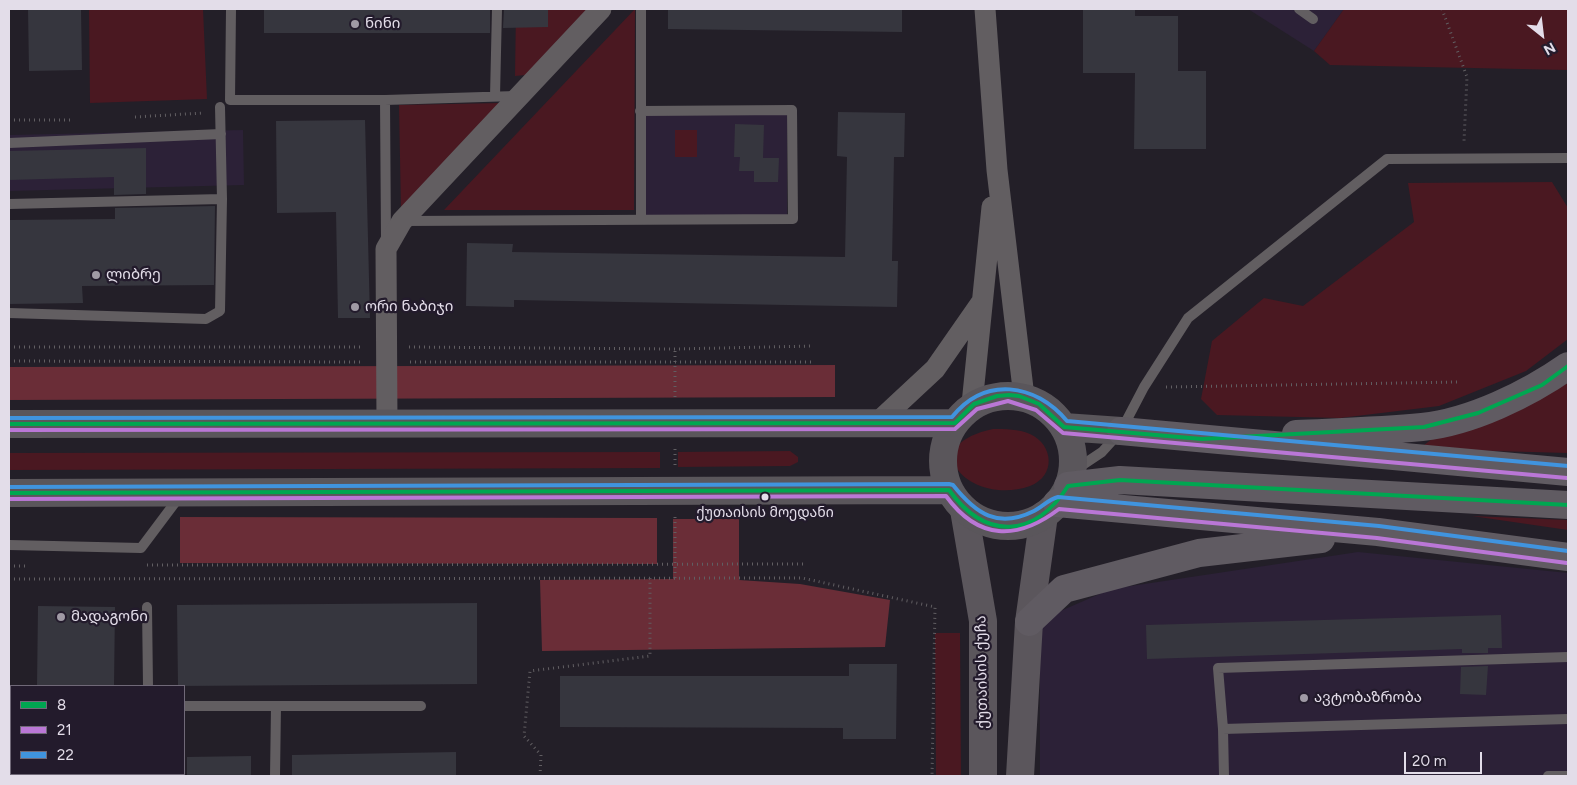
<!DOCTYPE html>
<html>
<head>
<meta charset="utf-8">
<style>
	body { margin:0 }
	#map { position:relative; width:1577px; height:785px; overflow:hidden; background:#231f28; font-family:Figtree,sans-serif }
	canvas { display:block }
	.frame { position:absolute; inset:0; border:10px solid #e3dde9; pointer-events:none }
	.legend { position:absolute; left:10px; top:685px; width:175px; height:90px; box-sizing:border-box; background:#231b2c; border:1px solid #706978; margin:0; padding:6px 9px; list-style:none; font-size:15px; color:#e3dde9 }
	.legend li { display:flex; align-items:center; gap:10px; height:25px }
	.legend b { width:25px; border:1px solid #706978 }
	.north { position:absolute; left:1517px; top:10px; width:50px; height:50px; -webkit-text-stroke:4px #231b2c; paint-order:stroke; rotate:151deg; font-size:14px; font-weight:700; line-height:20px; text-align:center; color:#e3dde9 }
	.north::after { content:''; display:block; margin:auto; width:18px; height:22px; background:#e3dde9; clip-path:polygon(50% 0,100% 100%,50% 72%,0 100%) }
	.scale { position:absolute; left:1404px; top:752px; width:78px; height:22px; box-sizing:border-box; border:2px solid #e3dde9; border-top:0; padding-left:6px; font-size:15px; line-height:18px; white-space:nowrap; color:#e3dde9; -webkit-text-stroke:4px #231b2c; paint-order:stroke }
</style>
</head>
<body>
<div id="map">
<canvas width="1577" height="785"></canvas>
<div class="frame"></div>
<ul class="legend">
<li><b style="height:6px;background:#00a651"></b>8</li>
<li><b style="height:6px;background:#ba77d6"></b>21</li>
<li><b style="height:6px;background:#4094de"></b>22</li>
</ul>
<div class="north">N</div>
<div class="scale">20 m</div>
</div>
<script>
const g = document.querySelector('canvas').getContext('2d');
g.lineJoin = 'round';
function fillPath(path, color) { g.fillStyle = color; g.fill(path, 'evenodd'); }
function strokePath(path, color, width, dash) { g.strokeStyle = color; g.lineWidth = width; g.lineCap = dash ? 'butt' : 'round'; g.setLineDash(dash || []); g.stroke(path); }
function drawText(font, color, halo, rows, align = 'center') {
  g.font = font + ' Figtree,"Noto Sans Georgian",sans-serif'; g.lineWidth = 4.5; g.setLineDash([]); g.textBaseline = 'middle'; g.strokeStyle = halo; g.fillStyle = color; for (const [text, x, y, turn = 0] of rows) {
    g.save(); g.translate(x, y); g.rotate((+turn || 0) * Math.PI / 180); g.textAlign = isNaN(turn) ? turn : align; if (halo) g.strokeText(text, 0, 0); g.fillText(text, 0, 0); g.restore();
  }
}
fillPath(new Path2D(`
	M 1248,9 L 1344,9 L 1314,51 Z
	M 787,114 L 787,216 L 646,216 L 646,115 Z
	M 243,130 L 244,185 L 9,191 L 9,135 Z
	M 1358,552 L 1568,573 L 1568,776 L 1040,776 L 1040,620 L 1111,589 Z`), '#2c2137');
fillPath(new Path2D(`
	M 89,9 L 203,9 L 207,99 L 90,103 Z
	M 516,9 L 594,9 L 536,74 L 515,76 Z
	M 635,9 L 634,210 L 444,210 Z
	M 1344,9 L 1568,9 L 1568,70 L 1330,65 L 1314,51 Z
	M 502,103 L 401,210 L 399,105 Z
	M 675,130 L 697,130 L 697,157 L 675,157 Z
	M 1552,182 L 1568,208 L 1568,339 L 1526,371 L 1439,406 L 1340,418 L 1217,415 L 1201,399 L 1212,341 L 1264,298 L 1303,306 L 1414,222 L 1408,183 Z
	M 1568,383 L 1568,453 L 1419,449 L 1437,435 L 1502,416 Z
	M 993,429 C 1006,429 1018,429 1030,434 C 1054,445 1056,476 1030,486 C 972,507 912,446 993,429 Z
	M 790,451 L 798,457 L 798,462 L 790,466 L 678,467 L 678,452 Z
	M 660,452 L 660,468 L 9,470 L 9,453 Z
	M 1472,516 L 1568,520 L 1568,530 Z
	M 935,633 L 960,633 L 961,776 L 936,776 Z`), '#4a1821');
fillPath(new Path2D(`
	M 835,365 L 835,397 L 9,400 L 9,367 Z
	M 180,517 L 657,518 L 657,564 L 180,563 Z
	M 673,519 L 739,519 L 739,580 L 800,584 L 890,600 L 885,647 L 542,651 L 540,580 L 673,579 Z`), '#6a2d37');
fillPath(new Path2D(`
	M 28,9 L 81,9 L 82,70 L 29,71 Z
	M 264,9 L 490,9 L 490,33 L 264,33 Z
	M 504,9 L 548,9 L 548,27 L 503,28 Z
	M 668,9 L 902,9 L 902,32 L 668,29 Z
	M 1083,9 L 1135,9 L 1135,16 L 1178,16 L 1178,71 L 1206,71 L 1206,149 L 1134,149 L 1135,73 L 1083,73 Z
	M 838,112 L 905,113 L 904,157 L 894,157 L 892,261 L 898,261 L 897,307 L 514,300 L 514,307 L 466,306 L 467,243 L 513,244 L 512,252 L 845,257 L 847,157 L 837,156 Z
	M 365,120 L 370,318 L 338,318 L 336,212 L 277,213 L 276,121 Z
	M 735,124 L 764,125 L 763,158 L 779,158 L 778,182 L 754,182 L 754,171 L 739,171 L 740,157 L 734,157 Z
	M 146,148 L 146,194 L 114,195 L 114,177 L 9,180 L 9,151 Z
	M 215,206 L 214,285 L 82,286 L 83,303 L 9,304 L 9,220 L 115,219 L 115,208 Z
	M 477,603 L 477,684 L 178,686 L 177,605 Z
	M 38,606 L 115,607 L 114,686 L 37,686 Z
	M 1501,615 L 1502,648 L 1488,648 L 1488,653 L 1462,653 L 1462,649 L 1147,659 L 1146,625 Z
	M 849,664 L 897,664 L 896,739 L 843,739 L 843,728 L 560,727 L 560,676 L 849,676 Z
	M 1488,666 L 1486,695 L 1460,694 L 1461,667 Z
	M 456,752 L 456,776 L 292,776 L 292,755 Z
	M 251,756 L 251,776 L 187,776 L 187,757 Z`), '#36363e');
strokePath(new Path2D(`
	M 1442,9 L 1467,77 L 1464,141
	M 135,117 L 203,113
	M 9,120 L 73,120
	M 9,347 L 363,347
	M 409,347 L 675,349 L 813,346
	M 9,361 L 363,362
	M 410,362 L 812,362
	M 1166,387 L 1458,382
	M 675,397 L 675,349
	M 675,465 L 675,448
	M 147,565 L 806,564
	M 9,566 L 28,566
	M 675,578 L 675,516
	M 9,579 L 802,578 L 935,607 L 932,776
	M 540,776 L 541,755 L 524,736 L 530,671 L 650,656 L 650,578`), '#615e62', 3, [1, 4]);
strokePath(new Path2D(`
	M 231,9 L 230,100 L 385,100 L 516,96
	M 1299,9 L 1313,19
	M 495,96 L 497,9
	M 385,100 L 386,241
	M 9,143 L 221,134
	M 9,204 L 222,199
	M 641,220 L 641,9
	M 405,221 L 793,219 L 792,110 L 640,111
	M 9,313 L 206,319 L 220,311 L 222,199 L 220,107
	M 1072,472 L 1102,452 L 1121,431 L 1144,387 L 1188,318 L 1387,159 L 1568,158
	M 9,545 L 141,548 L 180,496
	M 147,607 L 148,686
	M 184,706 L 421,706
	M 1223,729 L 1218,668 L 1568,657
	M 9,741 L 11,741
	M 275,776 L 276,706
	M 1224,776 L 1223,729 L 1568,719
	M 1548,776 L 1568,776`), '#625e61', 10);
strokePath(new Path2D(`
	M 985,9 L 997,170 L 1024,397
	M 972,404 L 992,207
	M 387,423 L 386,249 L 402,221 L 601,9
	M 877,423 L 935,369 L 981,303`), '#625e61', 21);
strokePath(new Path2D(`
	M 964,510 L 983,621 L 983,776
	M 1020,776 L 1029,622 L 1044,515`), '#5b565c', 28);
strokePath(new Path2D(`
	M943 461a65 65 0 1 1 130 0a65 65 0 1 1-130 0Z
	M 9,424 L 955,423
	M 1064,427 L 1121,431
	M 9,493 L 949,490`), '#5a565b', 28);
strokePath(new Path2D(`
	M 1121,431 L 1568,472
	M 1296,434 C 1338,432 1380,431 1422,427 C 1471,422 1528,394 1568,366
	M 1068,486 L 1120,480 L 1568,505
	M 1057,503 L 1378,532 L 1568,557
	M 1029,622 L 1064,589 L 1199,553 L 1321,539`), '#605b62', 28);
strokePath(new Path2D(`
	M 9,424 L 955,423 L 974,404 L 997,396 L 1009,395 L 1019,396 L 1039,404 L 1064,427 L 1202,439 L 1424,427 L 1478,413 L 1542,385 L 1568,366
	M 9,493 L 949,490 C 986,541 1035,538 1068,486 L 1120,480 L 1568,505`), '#00a651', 4);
strokePath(new Path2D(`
	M 9,430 L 955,429 L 977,409 L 1008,401 L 1036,410 L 1063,433 L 1567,478
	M 9,499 L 946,496 C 978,540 1017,541 1059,509 L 1377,538 L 1567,563`), '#ba77d6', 4);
strokePath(new Path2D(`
	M 9,418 L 952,417 C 985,376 1035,383 1067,421 L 1568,466
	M 9,487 L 949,484 L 953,485 C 976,514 998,529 1034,511 C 1042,507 1049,499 1058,497 L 1379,526 L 1568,551`), '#4094de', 4);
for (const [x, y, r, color] of [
	[355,24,5,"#a09aa5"],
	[96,275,5,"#a09aa5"],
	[355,307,5,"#a09aa5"],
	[765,497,4.5,"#e3dde9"],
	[61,617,5,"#a09aa5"],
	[1304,698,5,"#a09aa5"]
]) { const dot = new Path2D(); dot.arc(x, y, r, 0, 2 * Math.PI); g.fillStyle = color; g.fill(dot); strokePath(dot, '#231b2c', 2); }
drawText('14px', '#e3dde9', '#231b2c', [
	["ქუთაისის მოედანი",765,513]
]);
drawText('15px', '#e3dde9', '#231b2c', [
	["ნინი",365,24],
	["ლიბრე",106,275],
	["ორი ნაბიჯი",365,307],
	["მადაგონი",71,617],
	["ავტობაზრობა",1314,698]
], 'left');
drawText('15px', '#e3dde9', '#231b2c', [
	["ქუთაისის ქუჩა",982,672,-91]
]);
</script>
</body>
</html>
